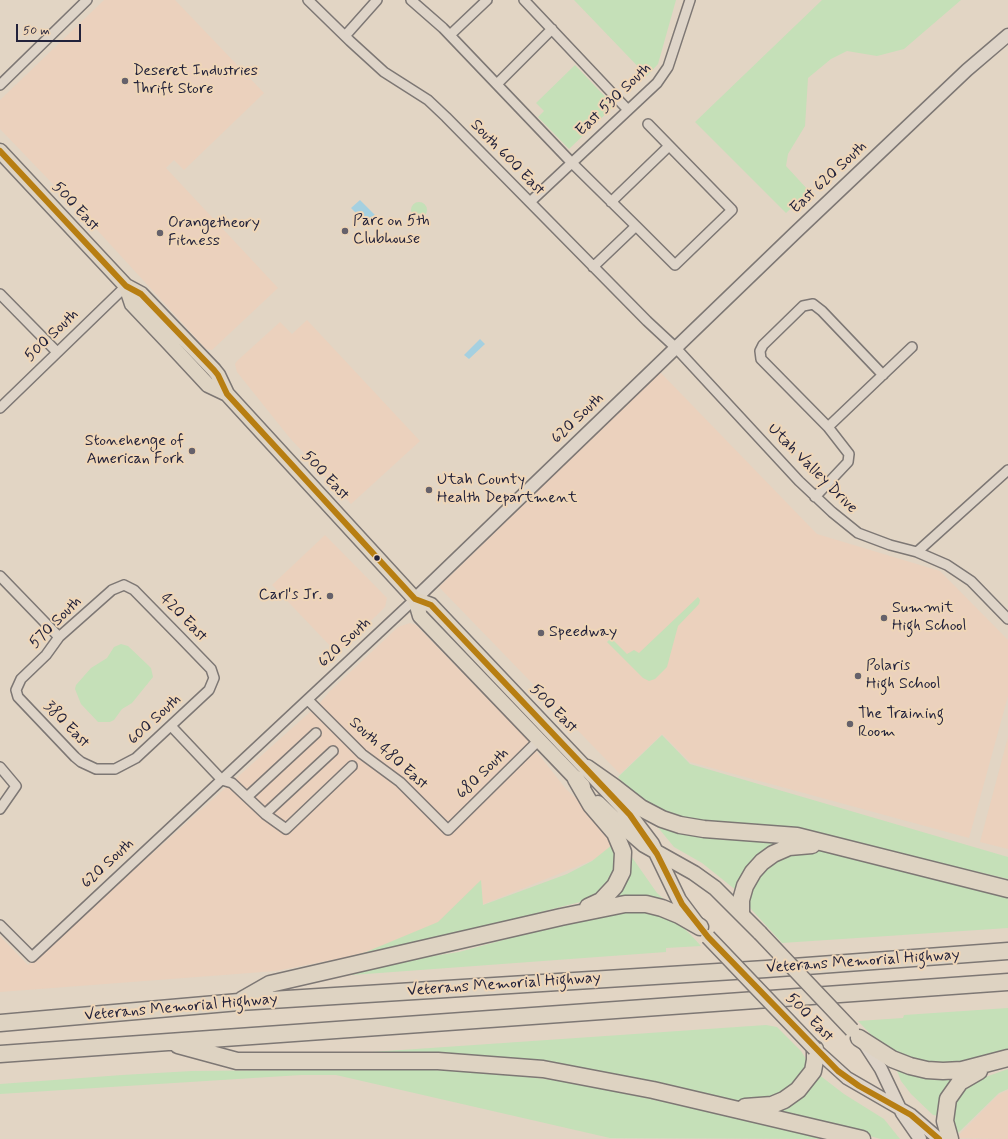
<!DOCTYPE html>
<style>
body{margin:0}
#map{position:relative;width:1008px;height:1139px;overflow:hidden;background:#e2d5c4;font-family:Mynerve,sans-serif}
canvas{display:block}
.scale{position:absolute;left:16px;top:24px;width:65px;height:18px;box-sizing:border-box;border:2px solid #22223b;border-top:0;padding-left:5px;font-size:12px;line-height:14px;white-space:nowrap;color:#22223b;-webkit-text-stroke:3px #efd6b7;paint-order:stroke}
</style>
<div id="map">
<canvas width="1008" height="1139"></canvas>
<div class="scale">50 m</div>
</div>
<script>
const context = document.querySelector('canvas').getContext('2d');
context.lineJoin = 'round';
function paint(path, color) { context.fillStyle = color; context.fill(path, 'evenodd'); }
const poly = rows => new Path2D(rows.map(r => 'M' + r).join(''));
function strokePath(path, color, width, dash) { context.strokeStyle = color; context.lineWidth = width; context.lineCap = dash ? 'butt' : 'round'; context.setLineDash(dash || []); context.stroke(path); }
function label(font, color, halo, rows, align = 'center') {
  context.font = font + ' Mynerve,sans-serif'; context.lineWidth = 4; context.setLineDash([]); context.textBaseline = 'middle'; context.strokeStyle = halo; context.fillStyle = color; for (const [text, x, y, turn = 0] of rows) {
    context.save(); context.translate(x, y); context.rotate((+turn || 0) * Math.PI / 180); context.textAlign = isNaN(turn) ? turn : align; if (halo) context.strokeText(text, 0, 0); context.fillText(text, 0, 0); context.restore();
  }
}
paint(poly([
 [104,0,175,0,264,93,184,170,174,160,166,168,278,288,212,350,206,349,99,232,0,129,0,100],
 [307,320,420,441,351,504,289,437,237,372,235,364,237,361,280,322,292,334],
 [660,372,817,534,940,571,1008,640,1008,696,969,838,690,762,662,734,620,774,439,587],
 [325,535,387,598,385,607,377,615,337,653,272,585],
 [410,623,416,625,525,737,566,789,585,807,613,845,598,858,484,904,438,927,367,953,276,971,0,992,0,936,28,965,320,703,330,691,398,627],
 [1008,737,1008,849,980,842],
 [1008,1090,1008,1139,956,1138,998,1095]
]), '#ebd1bd');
paint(poly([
 [574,0,676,0,658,64,647,76],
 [822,0,961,0,904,49,877,56,847,51,831,59,808,78,805,126,788,154,786,166,809,191,786,213,695,122],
 [575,65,614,106,569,149,538,117,544,111,536,103],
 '411 210a8 8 0 1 1 16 0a8 8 0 1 1-16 0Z',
 [698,597,700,600,699,604,678,626,667,667,655,679,649,681,643,678,607,642,611,638,627,654,634,650,639,653],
 [121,644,128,646,148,665,151,668,153,677,132,703,122,709,114,720,110,722,98,722,81,704,75,689,76,685,91,668,107,658,114,647],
 [662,735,690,764,1008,857,1008,879,793,829,705,822,672,815,646,802,627,787,618,777],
 [657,824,789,841,737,891,702,863,674,847,656,825],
 [612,845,615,859,614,868,601,892,592,899,341,963,341,959,366,952,438,922,481,880,483,905,567,874,592,861],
 [805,849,823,851,1008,895,1008,928,782,943,751,909,749,904,751,884,767,864],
 [629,853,657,893,667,902,612,901],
 [638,908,663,916,679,924,690,934,701,946,666,948,666,952,352,975,353,973,420,958,459,952,547,928],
 [1008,1008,1008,1053,968,1065,911,1063,878,1042,858,1021,903,1018,904,1015],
 [766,1025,777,1027,801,1051,806,1059,805,1068,808,1070,778,1098,739,1103,585,1070,372,1054,372,1052],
 [896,1068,957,1076,940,1116,933,1115,911,1094,901,1081],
 [408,1069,486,1072,577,1083,832,1139,610,1138,336,1075,301,1075,0,1094,0,1084,122,1075,192,1071],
 [1008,1069,1008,1089,999,1093,957,1134,954,1121,955,1117,951,1116,958,1094,974,1081],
 [818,1074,844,1094,884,1119,900,1139,881,1139,773,1111]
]), '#c5e0b8');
paint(poly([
 [360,200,375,215,366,223,351,208],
 [480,339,485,344,469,359,464,355]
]), '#a5d0e0');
const street = poly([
 [308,0,350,41,384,72,428,100,446,117,647,321,675,347,799,481,832,512,858,533,890,545,917,552,947,565,971,581,1008,619],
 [411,0,443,28,571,162,636,226],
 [524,0,628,110],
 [450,35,487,0],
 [345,36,377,0],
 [497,84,552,29],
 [0,85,87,0],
 [530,202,657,83,668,67,690,0],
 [611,202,669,146],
 [593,267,636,226,675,265,732,210,648,124],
 [0,294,57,352],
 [0,408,126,286],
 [828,427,912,347],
 [815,497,848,462,849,454,828,427,761,359,760,351,763,345,803,306,813,304,822,311,883,375],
 [917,552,1008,470],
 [0,576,59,637],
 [124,585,134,590,181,638,211,669,214,678,209,690,136,758,115,769,96,769,81,762,75,757,18,697,16,690,21,679,46,655,59,637,112,590,124,585],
 [308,700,362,754,400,782,448,830,539,740],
 [171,726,222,780,232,783,265,814,286,829,352,766],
 [0,767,16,786,0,809],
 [247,797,316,733],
 [265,814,333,751],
 [0,925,32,957,415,599]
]);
const secondary = poly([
 [415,599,795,233,967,70,1008,35],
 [864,1043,881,1069,902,1113,920,1139],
 [815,1049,847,1078,911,1115,939,1139]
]);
const primary = poly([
 [0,151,126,286,141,294,214,370,218,375,227,394,415,599,431,605,630,815,652,844,679,900,697,924],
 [126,286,132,304,168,342,208,385,227,394],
 [415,599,420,616,583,786],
 [598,803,621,825,644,845,694,873,715,888,760,933]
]);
const highway = poly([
 [587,768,614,787,641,808,662,819,680,825,704,829,797,836,1008,889],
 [576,779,591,805,615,833,623,852,622,872,615,886,601,901,588,907],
 [741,912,741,900,745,886,753,872,762,862,773,854,789,847,812,845],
 [242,1000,270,984,561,917,625,904,646,904,662,908,679,915,700,927],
 [0,1023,239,1002,766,969,1008,951],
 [859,1038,892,1059,910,1066,927,1070,943,1071,962,1070,1008,1058],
 [178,1045,237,1061,438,1061,543,1069,653,1090,862,1139],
 [0,1054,1008,982],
 [745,1107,772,1105,784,1100,798,1090,813,1071,815,1060,815,1049],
 [950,1139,945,1121,948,1099,960,1082,979,1071]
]);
strokePath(street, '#7d7774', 12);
strokePath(secondary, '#7d7774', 15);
strokePath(primary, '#7d7774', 17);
strokePath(highway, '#7d7774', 19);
strokePath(street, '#ded4c8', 9);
strokePath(secondary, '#ded4c8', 12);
strokePath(primary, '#ded3c2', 14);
strokePath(highway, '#ded3c2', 16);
const primaryBridge = poly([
 [760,933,852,1030],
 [708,937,815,1049]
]);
strokePath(primaryBridge, '#7d7774', 17, []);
strokePath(primaryBridge, '#ded3c2', 14);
strokePath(poly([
 [0,151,126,286,141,294,214,370,218,375,227,394,415,599,431,605,630,815,657,854,682,904,708,937,838,1071,859,1086,911,1115,939,1139]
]), '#b77e12', 6);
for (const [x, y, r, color] of [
 [125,81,4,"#65616b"],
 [345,231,4,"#65616b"],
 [160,233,4,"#65616b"],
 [192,451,4,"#65616b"],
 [429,490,4,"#65616b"],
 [377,558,3.5,"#22223b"],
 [330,596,4,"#65616b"],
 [884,618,4,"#65616b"],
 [541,633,4,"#65616b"],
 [858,676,4,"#65616b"],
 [850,724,4,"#65616b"]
]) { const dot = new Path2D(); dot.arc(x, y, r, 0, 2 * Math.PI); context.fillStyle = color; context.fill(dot); strokePath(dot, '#efd6b7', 1.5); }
label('16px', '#22223b', '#efd6b7', [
 ["Deseret Industries",133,72],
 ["Thrift Store",133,90],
 ["Parc on 5th",353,222],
 ["Clubhouse",353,240],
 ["Orangetheory",168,224],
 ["Fitness",168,242],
 ["Stonehenge of",184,442,"right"],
 ["American Fork",184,460,"right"],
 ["Utah County",437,481],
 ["Health Department",437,499],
 ["Carl's Jr.",322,596,"right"],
 ["Summit",892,609],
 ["High School",892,627],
 ["Speedway",549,633],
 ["Polaris",866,667],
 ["High School",866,685],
 ["The Training",858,715],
 ["Room",858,733]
], 'left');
label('16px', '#22223b', '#efd6b7', [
 ["East 530 South",614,100,-44],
 ["South 600 East",507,158,46],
 ["East 620 South",829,178,-43],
 ["500 East",75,207,47],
 ["500 South",52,336,-44],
 ["620 South",578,419,-44],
 ["Utah Valley Drive",812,469,45],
 ["500 East",325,476,47],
 ["420 East",183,618,46],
 ["570 South",56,623,-45],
 ["620 South",345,643,-43],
 ["500 East",553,709,46],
 ["600 South",155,720,-43],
 ["380 East",66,725,46],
 ["South 480 East",388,754,42],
 ["680 South",483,774,-44],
 ["620 South",108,864,-43],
 ["Veterans Memorial Highway",863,962,-4],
 ["Veterans Memorial Highway",504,985,-4],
 ["Veterans Memorial Highway",181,1008,-5],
 ["500 East",809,1018,46]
]);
</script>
